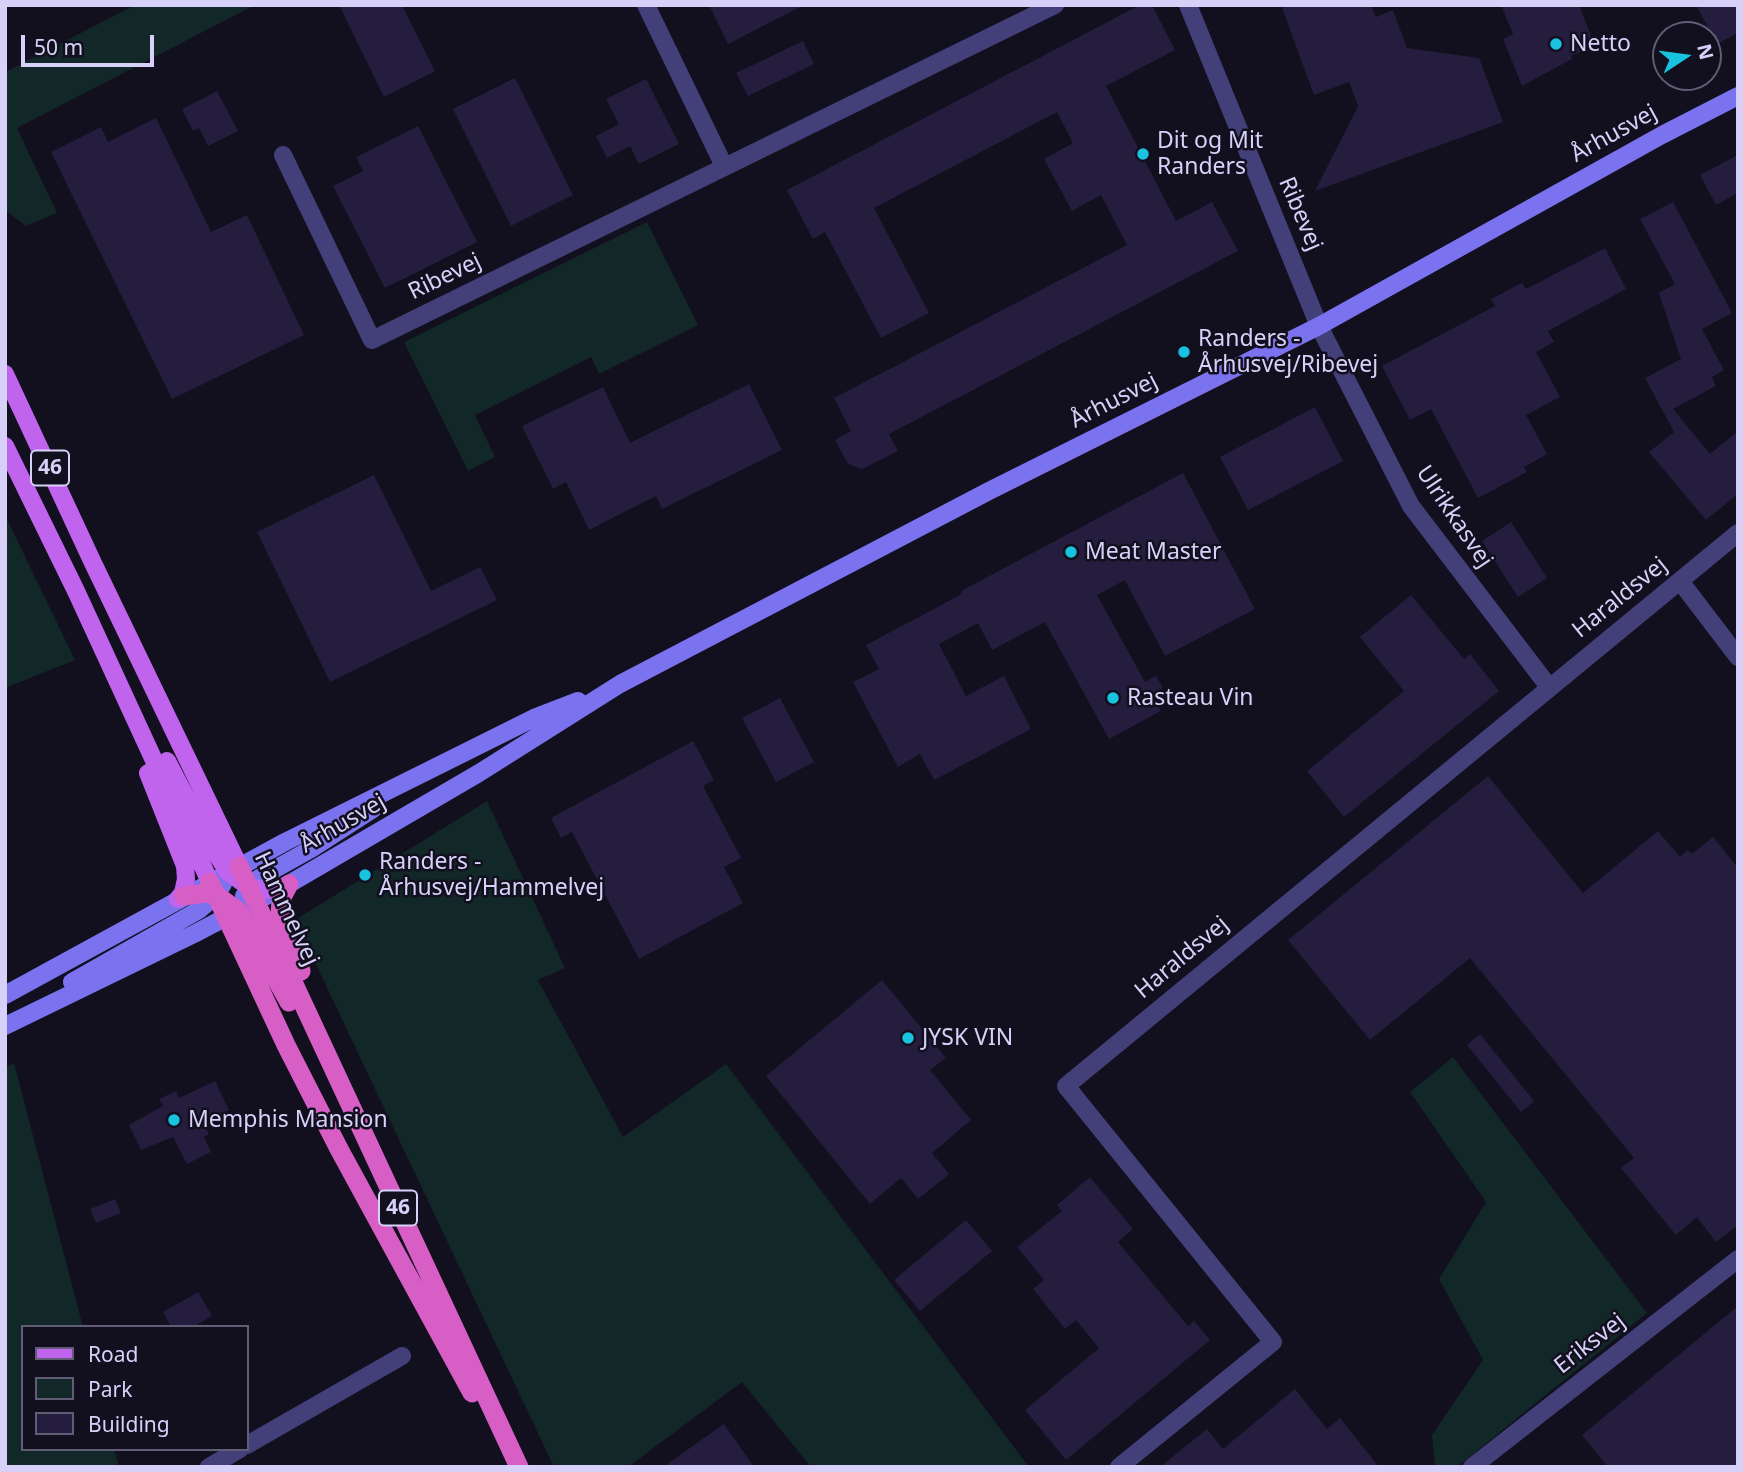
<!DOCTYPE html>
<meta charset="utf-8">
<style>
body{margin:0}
#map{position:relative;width:1743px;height:1472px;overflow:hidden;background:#120f1e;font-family:"Noto Sans",sans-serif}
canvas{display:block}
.frame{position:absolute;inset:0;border:7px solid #d7d1fa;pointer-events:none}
.legend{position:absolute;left:21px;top:1325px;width:228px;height:126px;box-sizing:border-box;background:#120f1e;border:2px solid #615d76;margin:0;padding:9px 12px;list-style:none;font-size:21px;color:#d7d1fa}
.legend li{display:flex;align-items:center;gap:14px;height:35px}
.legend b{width:35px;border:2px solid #615d76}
.north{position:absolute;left:1652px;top:21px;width:70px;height:70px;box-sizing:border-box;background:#120f1e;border:2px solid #615d76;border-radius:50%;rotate:77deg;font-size:19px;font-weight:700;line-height:28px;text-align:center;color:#d7d1fa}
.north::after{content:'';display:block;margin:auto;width:24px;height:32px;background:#19c2de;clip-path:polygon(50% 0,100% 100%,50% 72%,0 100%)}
.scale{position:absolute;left:21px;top:35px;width:133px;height:32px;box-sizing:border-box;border:4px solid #d7d1fa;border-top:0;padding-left:9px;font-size:21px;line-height:24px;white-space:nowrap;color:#d7d1fa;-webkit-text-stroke:5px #120f1e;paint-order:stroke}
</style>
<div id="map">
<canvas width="1743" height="1472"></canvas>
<div class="frame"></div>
<ul class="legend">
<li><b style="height:9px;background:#c064ee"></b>Road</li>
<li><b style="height:19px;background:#122727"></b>Park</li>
<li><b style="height:19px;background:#251d3d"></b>Building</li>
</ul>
<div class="north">N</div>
<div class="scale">50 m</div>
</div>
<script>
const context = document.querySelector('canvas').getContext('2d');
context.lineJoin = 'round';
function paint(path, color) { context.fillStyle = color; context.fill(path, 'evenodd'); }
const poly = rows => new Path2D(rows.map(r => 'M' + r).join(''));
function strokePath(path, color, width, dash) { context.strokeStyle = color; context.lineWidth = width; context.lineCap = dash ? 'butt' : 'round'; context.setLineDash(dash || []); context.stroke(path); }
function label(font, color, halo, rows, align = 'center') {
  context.font = font + ' "Noto Sans",sans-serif'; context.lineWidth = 5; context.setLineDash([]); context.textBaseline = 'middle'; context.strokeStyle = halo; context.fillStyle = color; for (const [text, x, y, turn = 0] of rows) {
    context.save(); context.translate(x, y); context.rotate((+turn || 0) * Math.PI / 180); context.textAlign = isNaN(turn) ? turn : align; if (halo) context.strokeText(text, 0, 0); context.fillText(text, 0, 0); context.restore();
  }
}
paint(poly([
 [135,5,255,5,17,128,57,213,26,226,5,210,5,72],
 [647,222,698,325,599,374,591,357,475,415,495,457,468,471,404,342],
 [5,515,75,660,5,688],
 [487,801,565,968,538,980,623,1137,726,1064,1029,1467,811,1467,742,1382,628,1467,554,1467,295,920],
 [1453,1057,1647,1313,1457,1467,1435,1467,1432,1435,1483,1360,1439,1279,1486,1202,1410,1092],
 [14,1063,83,1327,23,1327,23,1449,114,1449,119,1467,5,1467,5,1067]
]), '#122727');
paint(poly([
 [339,5,402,5,435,71,384,97],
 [709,5,804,5,728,44],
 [1140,5,1152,5,1175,50,1106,86,1176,221,1212,202,1238,251,889,434,898,451,862,469,848,464,835,440,851,431,834,398,1127,245,1101,195,1072,211,1044,159,1073,143,1057,112,874,208,929,313,881,338,825,232,813,239,787,190],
 [1281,5,1371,5,1376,17,1393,10,1407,48,1479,58,1503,122,1315,191,1358,106,1349,82,1314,95],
 [1501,5,1579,5,1595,46,1571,56,1572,59,1522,86,1503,39,1513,34],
 [1696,5,1738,5,1738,33,1717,44],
 [803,41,814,64,748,96,736,73],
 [515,78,573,195,511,226,453,109],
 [646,79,679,144,639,164,630,146,607,158,596,136,619,124,606,99],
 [217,91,238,131,208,146,199,128,193,131,182,109],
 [156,118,211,232,247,215,304,335,172,399,51,152,101,127,108,142],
 [418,126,477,242,385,288,333,186,363,171,356,157],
 [1738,155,1738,193,1716,205,1700,175],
 [1673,202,1732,313,1702,329,1724,370,1712,377,1716,386,1673,409,1710,454,1738,431,1738,494,1706,520,1649,452,1674,432,1645,378,1681,359,1659,293,1675,284,1640,219],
 [1605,248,1626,289,1548,331,1554,342,1536,352,1560,397,1526,415,1547,454,1524,467,1527,472,1478,498,1431,409,1410,420,1382,366,1495,306,1491,299,1522,283,1526,289],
 [749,384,782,450,662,509,656,496,589,530,566,482,553,489,522,426,603,387,630,443],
 [1315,407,1343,461,1248,510,1220,457],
 [1183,473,1255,609,1165,656,1125,580,1097,595,1145,682,1156,676,1163,688,1152,694,1161,711,1109,739,1045,622,992,650,978,623,939,644,966,696,1004,676,1031,729,934,780,920,754,898,767,853,682,879,669,866,645,962,594,961,591],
 [374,475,431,591,480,567,497,600,330,682,257,532],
 [1511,522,1547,578,1518,597,1482,541],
 [1411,595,1464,659,1470,654,1499,691,1344,817,1307,771,1404,691,1360,637],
 [780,698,814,762,776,782,742,718],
 [693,741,714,780,703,786,741,858,724,867,743,903,639,959,572,832,561,838,551,818],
 [1488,776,1583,893,1658,831,1680,857,1688,850,1692,854,1713,837,1738,868,1738,1225,1716,1242,1697,1217,1676,1235,1621,1168,1634,1158,1470,958,1370,1040,1288,940],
 [882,980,946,1058,930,1070,971,1120,932,1153,949,1174,918,1199,901,1178,870,1204,766,1076],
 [1480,1034,1534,1101,1521,1112,1467,1045],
 [215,1081,229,1110,203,1123,209,1134,204,1137,211,1152,187,1164,173,1137,141,1150,129,1125,163,1106,159,1099,176,1091,179,1098],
 [1090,1177,1133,1229,1118,1242,1188,1326,1194,1321,1210,1340,1066,1460,1025,1410,1099,1348,1076,1320,1065,1329,1033,1289,1044,1280,1017,1247,1062,1211,1057,1205],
 [115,1199,121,1213,96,1223,90,1209],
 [966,1220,992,1251,920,1311,894,1280],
 [198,1292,212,1316,193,1327,171,1327,163,1312],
 [1738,1306,1738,1467,1608,1467,1582,1435],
 [1295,1389,1327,1429,1340,1418,1379,1467,1160,1467,1207,1429,1223,1449],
 [724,1424,754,1467,663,1467]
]), '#251d3d');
strokePath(poly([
 [646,5,724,166],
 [1188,5,1319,326,1411,506,1549,687],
 [283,155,372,340,1055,5],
 [1680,581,1738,657],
 [247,1445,402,1356],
 [209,1467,240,1449],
 [1119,1467,1273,1342,1066,1086,1738,533],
 [1472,1467,1738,1259]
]), '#433f78', 18);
strokePath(poly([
 [244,896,259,878,311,849,373,809],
 [72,982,199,910,216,895,223,884],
 [5,995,285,842,534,718,578,701],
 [5,1026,194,934,289,884,479,773,620,684,989,491,1319,326,1662,135,1738,96]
]), '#7b72ef', 18);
strokePath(poly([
 [5,374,93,563,239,866],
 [5,446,76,591,210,882],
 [167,761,210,844,228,872,249,887,263,890,281,888],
 [148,773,185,866,186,879,183,893,178,899]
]), '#c064ee', 18);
strokePath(poly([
 [239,866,519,1467],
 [210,882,286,1045,339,1149,472,1393],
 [289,884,281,899,280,916,301,971],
 [184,896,206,893,216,895,238,911,289,1002]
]), '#d65ec4', 19);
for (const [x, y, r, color] of [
 [1556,44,7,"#19c2de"],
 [1143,154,7,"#19c2de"],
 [1184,352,7,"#19c2de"],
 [1071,552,7,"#19c2de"],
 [1113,698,7,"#19c2de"],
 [365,875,7,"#19c2de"],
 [908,1038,7,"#19c2de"],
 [174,1120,7,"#19c2de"]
]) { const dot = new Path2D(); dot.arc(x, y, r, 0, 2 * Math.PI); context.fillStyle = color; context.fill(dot); strokePath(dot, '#120f1e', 2.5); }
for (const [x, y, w] of [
 [50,468,38],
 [398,1208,38]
]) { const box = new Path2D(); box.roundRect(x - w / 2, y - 17.5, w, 35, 5); context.fillStyle = '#120f1e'; context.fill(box); strokePath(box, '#d7d1fa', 2); }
label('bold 21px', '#d7d1fa', null, [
 ["46",50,468],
 ["46",398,1208]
]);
label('23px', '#d7d1fa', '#120f1e', [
 ["Netto",1570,44],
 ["Dit og Mit",1157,141],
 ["Randers",1157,167],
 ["Randers -",1198,339],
 ["Århusvej/Ribevej",1198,365],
 ["Meat Master",1085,552],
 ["Rasteau Vin",1127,698],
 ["Randers -",379,862],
 ["Århusvej/Hammelvej",379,888],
 ["JYSK VIN",922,1038],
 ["Memphis Mansion",188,1120]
], 'left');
label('23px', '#d7d1fa', '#120f1e', [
 ["Århusvej",1614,134,-29],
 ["Ribevej",1300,214,67],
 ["Ribevej",445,277,-26],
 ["Århusvej",1114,401,-27],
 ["Ulrikkasvej",1454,517,56],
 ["Haraldsvej",1620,598,-39],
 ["Århusvej",343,824,-30],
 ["Hammelvej",286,909,65],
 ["Haraldsvej",1182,958,-40],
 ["Eriksvej",1590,1344,-38]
]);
</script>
